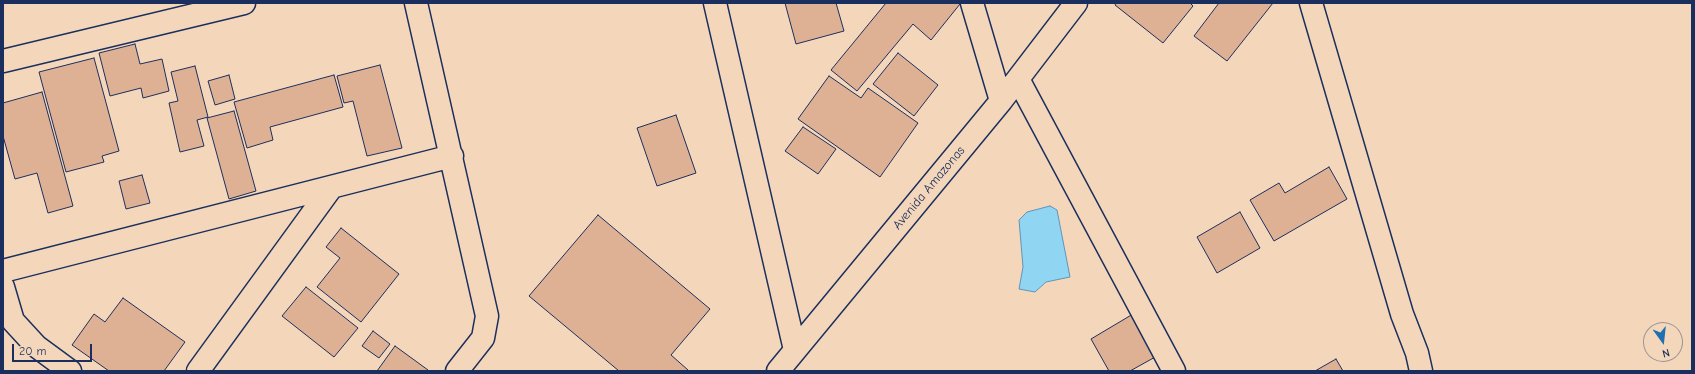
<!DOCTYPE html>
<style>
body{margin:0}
#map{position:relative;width:1695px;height:374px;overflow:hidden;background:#f4d7ba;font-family:"Comic Neue",sans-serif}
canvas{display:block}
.frame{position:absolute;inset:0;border:4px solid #1b2f5e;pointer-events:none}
.north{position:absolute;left:1643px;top:322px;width:40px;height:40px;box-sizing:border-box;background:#f4d7ba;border:1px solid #9d9495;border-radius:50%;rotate:165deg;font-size:11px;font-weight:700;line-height:16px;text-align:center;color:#1b2f5e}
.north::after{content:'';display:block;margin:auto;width:14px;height:18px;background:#1f6fb2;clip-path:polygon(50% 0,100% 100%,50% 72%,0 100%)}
.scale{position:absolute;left:12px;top:344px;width:80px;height:18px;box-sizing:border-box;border:2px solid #1b2f5e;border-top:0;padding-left:5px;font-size:12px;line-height:14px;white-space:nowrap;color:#1b2f5e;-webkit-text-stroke:3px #f4d7ba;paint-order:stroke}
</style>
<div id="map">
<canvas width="1695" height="374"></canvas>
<div class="frame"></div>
<div class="north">N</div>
<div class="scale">20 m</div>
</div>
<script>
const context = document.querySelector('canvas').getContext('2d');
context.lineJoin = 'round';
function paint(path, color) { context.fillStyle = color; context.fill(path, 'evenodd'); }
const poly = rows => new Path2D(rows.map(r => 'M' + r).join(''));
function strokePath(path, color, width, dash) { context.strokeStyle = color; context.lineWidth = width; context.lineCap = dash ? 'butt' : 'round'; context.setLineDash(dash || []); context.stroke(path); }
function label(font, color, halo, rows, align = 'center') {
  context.font = font + ' "Comic Neue",sans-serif'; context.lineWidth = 3; context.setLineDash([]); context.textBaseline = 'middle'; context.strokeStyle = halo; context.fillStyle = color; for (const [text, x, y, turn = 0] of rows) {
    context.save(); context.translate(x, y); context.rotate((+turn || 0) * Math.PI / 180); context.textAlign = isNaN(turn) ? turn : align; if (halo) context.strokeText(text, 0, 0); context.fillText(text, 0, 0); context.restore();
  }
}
const water = poly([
 [1050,206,1057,210,1070,277,1046,282,1035,292,1019,289,1023,267,1019,220,1027,212,1050,206]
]);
paint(water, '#90d5f2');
strokePath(water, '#6193b7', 1);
const building = poly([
 [785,3,836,3,844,31,796,44,785,3],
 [886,3,959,3,960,4,931,40,913,24,857,91,831,70,886,3],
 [1116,3,1190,3,1193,6,1163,43,1115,5,1116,3],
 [1219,3,1273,3,1227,61,1194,36,1219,3],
 [135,44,140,64,162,59,169,91,143,98,141,88,110,96,99,53,135,44],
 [898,53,938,85,914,116,873,84,898,53],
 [94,58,119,151,102,156,104,162,66,172,39,72,94,58],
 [380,65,402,148,367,156,353,101,344,103,337,76,380,65],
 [195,66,208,117,197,120,204,146,180,152,169,103,178,101,171,72,195,66],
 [229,75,235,99,215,105,208,81,229,75],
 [334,75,343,107,270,127,273,140,247,148,234,102,334,75],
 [829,76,861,98,868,88,918,123,880,177,798,119,829,76],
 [42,92,73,206,48,213,37,173,15,179,3,136,3,103,42,92],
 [234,111,256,191,229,199,207,118,234,111],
 [676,115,696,173,657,186,637,128,676,115],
 [803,127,836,149,818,174,785,151,803,127],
 [1329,167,1347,199,1274,241,1250,200,1279,183,1285,193,1329,167],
 [142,175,150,203,126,209,119,181,142,175],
 [1240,212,1260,248,1217,273,1197,237,1240,212],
 [598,215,710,309,671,355,688,370,688,371,619,371,529,296,598,215],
 [341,228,399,274,361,322,317,287,340,258,326,247,341,228],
 [306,287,358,328,334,357,282,316,306,287],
 [123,298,185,342,164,371,109,371,72,345,94,314,105,322,123,298],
 [1133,314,1157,356,1130,371,1109,371,1091,339,1133,314],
 [373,331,390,344,379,358,362,346,373,331],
 [395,346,428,370,427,371,377,371,395,346],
 [1336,359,1343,371,1315,371,1336,359]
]);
paint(building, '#deb195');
strokePath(building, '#1b2f5e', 1);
const minor = poly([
 [416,3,487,316,483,338,457,371],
 [715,3,795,350],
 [972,3,1001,101],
 [1311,3,1402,314,1417,353,1421,371],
 [3,61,244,3],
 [1018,79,1174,371],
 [3,271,452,156],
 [3,287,13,321,36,346,70,371],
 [198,371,331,188],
 [778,371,1001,101,1076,3]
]);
strokePath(minor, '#1b2f5e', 25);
strokePath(minor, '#f4d7ba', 22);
label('13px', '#1b2f5e', '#f4d7ba', [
 ["Avenida Amazonas",929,188,-50]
]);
</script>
